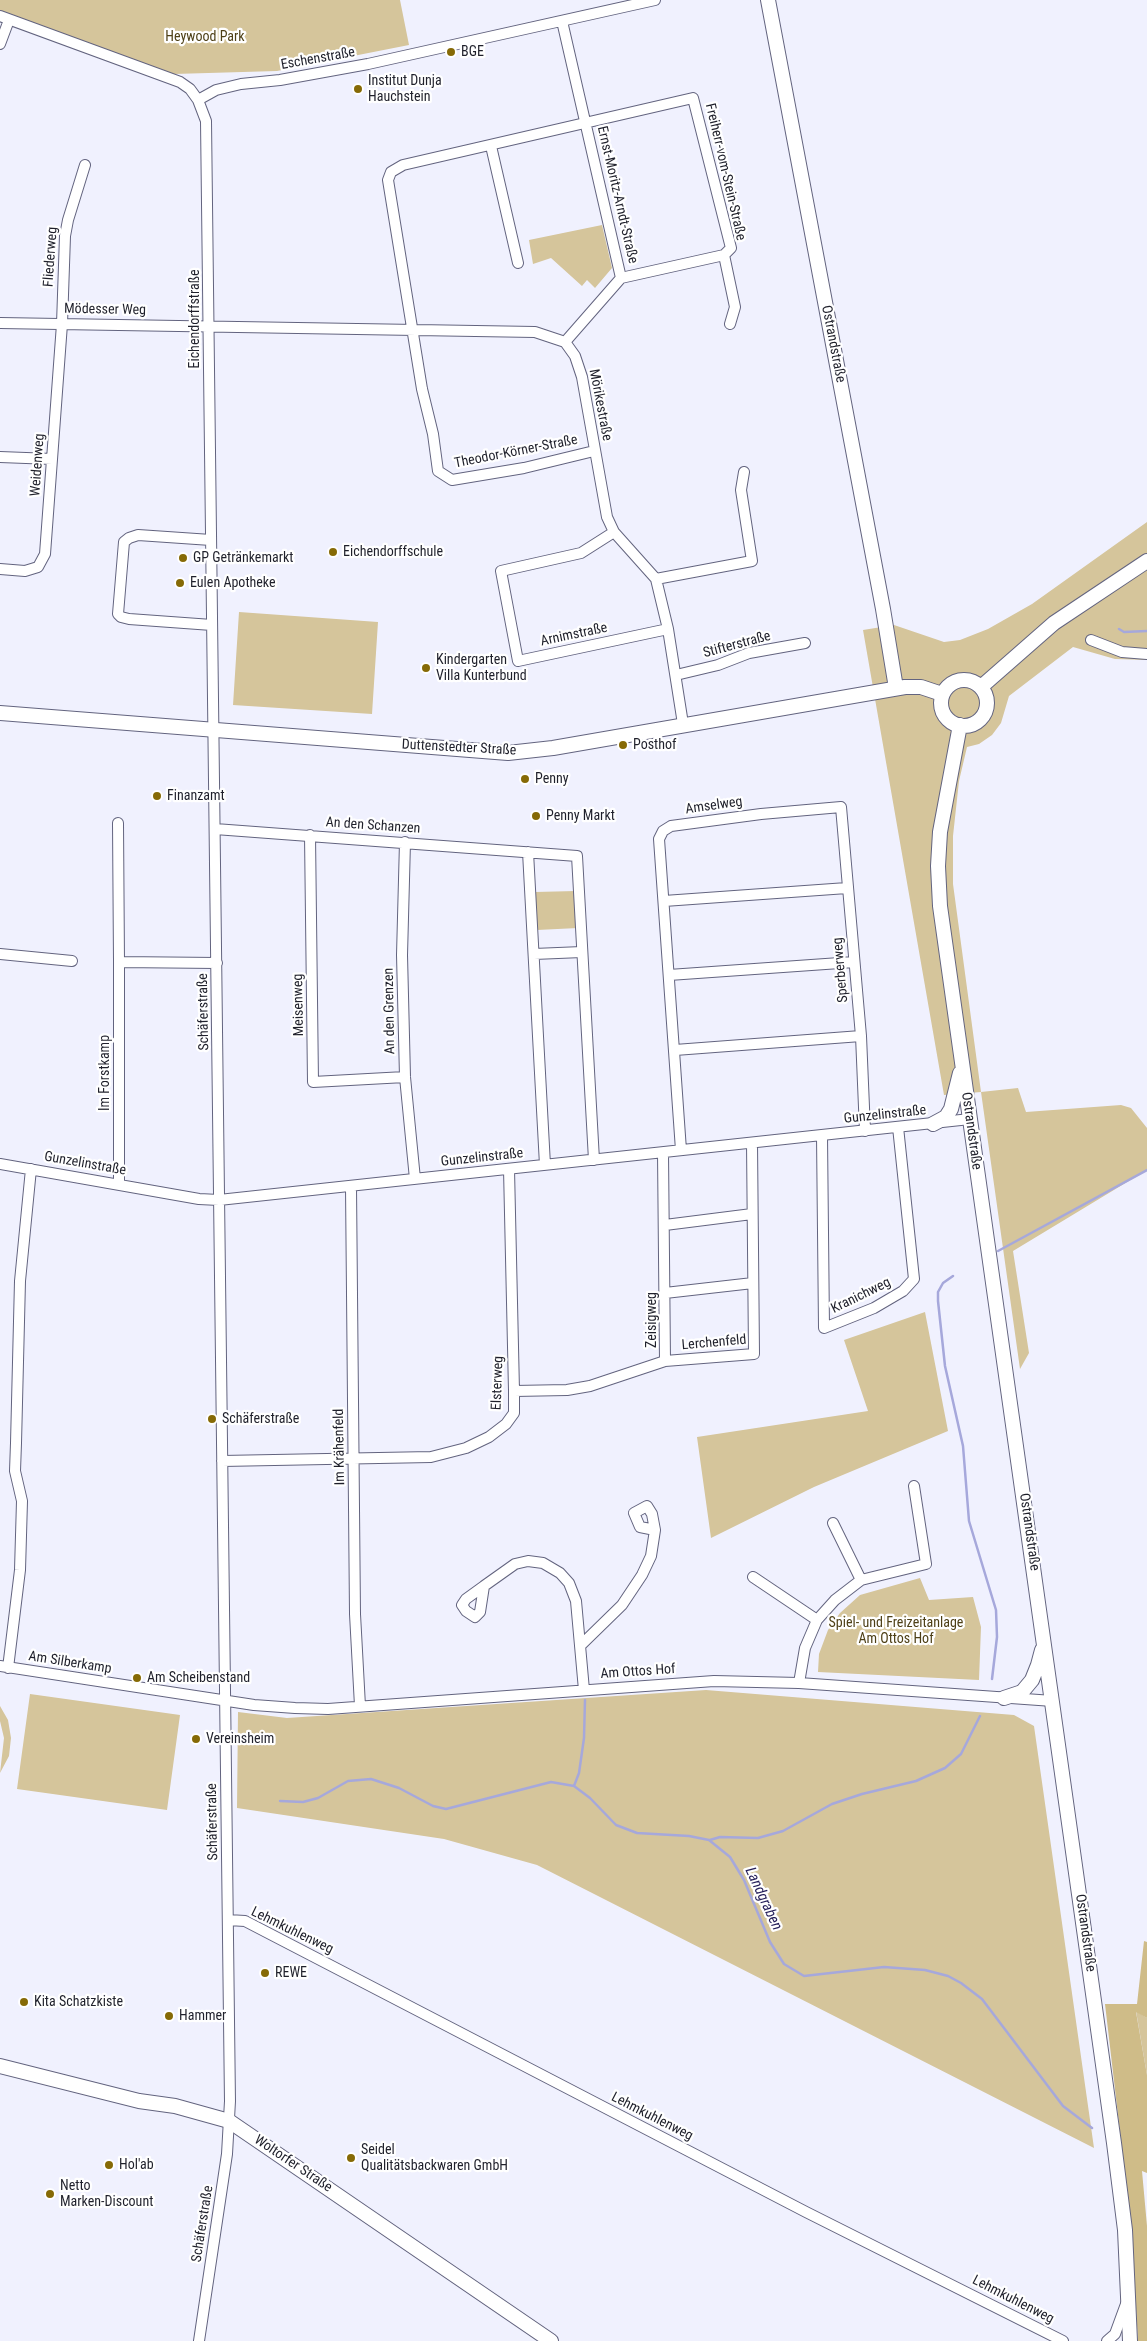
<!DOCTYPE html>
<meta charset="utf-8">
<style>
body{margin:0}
canvas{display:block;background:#f0f1fe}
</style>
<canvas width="1147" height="2341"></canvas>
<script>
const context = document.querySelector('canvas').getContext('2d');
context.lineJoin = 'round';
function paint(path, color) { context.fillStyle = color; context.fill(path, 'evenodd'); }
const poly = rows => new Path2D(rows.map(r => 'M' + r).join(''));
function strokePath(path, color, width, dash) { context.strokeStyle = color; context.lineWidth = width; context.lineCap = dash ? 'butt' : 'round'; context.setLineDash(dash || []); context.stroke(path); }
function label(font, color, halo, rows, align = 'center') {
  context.font = font + ' "Roboto Condensed",sans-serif'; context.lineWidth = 4.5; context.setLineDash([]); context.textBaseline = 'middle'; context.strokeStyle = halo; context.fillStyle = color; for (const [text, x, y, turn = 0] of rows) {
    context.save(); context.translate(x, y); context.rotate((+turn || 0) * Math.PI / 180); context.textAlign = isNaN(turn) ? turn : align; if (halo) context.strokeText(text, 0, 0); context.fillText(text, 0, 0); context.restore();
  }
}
paint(poly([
 [0,0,400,0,409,45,277,71,174,74,0,12],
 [602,225,612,268,595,288,587,280,582,286,551,258,533,264,529,240],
 [1147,522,1147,660,1115,659,1073,647,1009,696,1001,723,992,735,979,744,967,747,959,781,953,836,953,884,981,1092,1018,1088,1026,1112,1121,1105,1131,1108,1147,1128,1147,1170,1013,1251,1029,1353,1020,1369,981,1092,944,1095,863,630,894,625,944,642,960,640,988,629,1032,604],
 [239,612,378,622,372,714,233,705],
 [576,891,578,928,537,930,535,892],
 [925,1312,948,1431,814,1487,711,1538,697,1437,868,1411,844,1340],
 [920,1578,929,1600,973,1597,981,1627,979,1680,818,1672,819,1654,828,1630,840,1613,860,1595],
 [706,1690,1014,1715,1034,1726,1094,2148,537,1865,444,1839,237,1808,238,1712,287,1718],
 [30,1694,180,1715,167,1810,17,1789],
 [0,1706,8,1720,11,1738,9,1756,0,1773,4,1738,0,1721],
 [1136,2011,1147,2018,1147,2075]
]), '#d5c59b');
paint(poly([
 [1144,1941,1147,1942,1147,2018,1136,2012,1147,2075,1147,2173,1142,2171,1147,2226,1147,2341,1138,2341,1131,2226,1105,2004,1137,2004]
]), '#cfbc88');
strokePath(poly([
 [1119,629,1124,632,1147,631],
 [998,1251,1147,1170],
 [953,1276,943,1283,938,1292,938,1301,945,1366,963,1446,969,1521,996,1610,997,1637,992,1679],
 [574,1786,579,1773,584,1738,585,1700],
 [280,1801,303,1802,318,1798,348,1781,371,1779,399,1788,433,1806,446,1809,551,1782,574,1786,590,1798,616,1825,637,1833,689,1836,709,1840,730,1857,744,1880,770,1942,784,1964,804,1976,884,1967,925,1970,948,1976,961,1983,982,1999,1063,2106,1092,2128],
 [710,1840,720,1837,758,1838,783,1831,832,1804,862,1794,916,1781,945,1768,961,1754,980,1716]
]), '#a6a8db', 2.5);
const street = poly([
 [0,16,180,82,190,89,198,100,206,121,230,2101,227,2154,199,2341],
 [562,21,621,278,565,342],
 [0,44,9,20],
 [198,100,216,90,241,84,280,80,368,64,655,0],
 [491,146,518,263],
 [724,255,735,307,730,324],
 [0,323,535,332,565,342,575,356,582,377,607,517,614,532,656,579,668,629,683,724],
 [594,451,524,468,452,480,438,471,433,434,422,389,388,180,391,172,403,165,693,98,731,248,724,255,621,278],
 [0,457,52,459],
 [614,532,581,553,501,571,518,661,668,629],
 [211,540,138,535,129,538,124,542,118,614,121,617,129,619,212,625],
 [0,569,25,571,38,567,45,554,62,324,65,236,68,220,85,165],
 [656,579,752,561,741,490,744,472],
 [1091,640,1122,652,1147,654],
 [676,675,718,665,749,653,805,643],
 [118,823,119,962],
 [215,829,577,856,594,1160],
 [310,835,313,1082,405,1077],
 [405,842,402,955,405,1077,415,1179],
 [528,852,545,1165],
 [664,901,847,888],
 [0,954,72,961],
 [534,954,582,952],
 [669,975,854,962],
 [675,1050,861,1036],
 [822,1136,824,1328,874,1308,903,1291,914,1279,898,1127],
 [681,1150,659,839,663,831,671,826,761,814,841,807,861,1036,865,1131],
 [0,1164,199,1199,219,1200,970,1119],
 [119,1184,119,962,217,963],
 [351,1187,355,1614,360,1706],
 [665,1225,752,1214],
 [665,1293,753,1283],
 [665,1361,754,1354,752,1143],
 [514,1391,567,1390,590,1386,665,1361,663,1153],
 [222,1461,431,1457,466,1448,489,1437,506,1424,514,1413,514,1391,509,1169],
 [833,1523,861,1580],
 [753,1577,817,1620],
 [484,1586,466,1599,462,1605,466,1611,475,1617,480,1612,484,1586,515,1564,528,1561,543,1563,560,1573,569,1583,576,1601,584,1690],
 [580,1646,622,1605,642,1575,651,1556,655,1530,652,1514,647,1506,634,1513,640,1527,655,1530],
 [0,1666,254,1705,295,1708,328,1709,714,1681,799,1683,1053,1701],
 [8,1668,20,1570,22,1501,15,1471,16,1443,20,1281,31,1169],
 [799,1683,805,1648,817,1620,835,1600,861,1580,926,1564,914,1486],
 [228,1920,245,1921,806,2212,1063,2341],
 [1107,2341,1115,2334,1126,2304]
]);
const secondary = poly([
 [768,0,883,609,896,688],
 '941 703a23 23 0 1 1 46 0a23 23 0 1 1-46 0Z',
 [981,687,1054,623,1147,561],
 [0,713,508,753,553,748,905,687,921,687,942,694],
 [960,725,940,832,938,866,940,906,1114,2143,1125,2230,1130,2341],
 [933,1124,946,1117,951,1109,960,1073],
 [1004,1698,1022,1692,1032,1680,1038,1665,1042,1650],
 [0,2066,139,2101,175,2106,229,2121,551,2341]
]);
strokePath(street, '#63647f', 12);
strokePath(secondary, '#63647f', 16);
strokePath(street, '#fff', 10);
strokePath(secondary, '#fff', 14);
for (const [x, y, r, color] of [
 [451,52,5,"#866a06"],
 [358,89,5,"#866a06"],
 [333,552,5,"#866a06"],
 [183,558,5,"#866a06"],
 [180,583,5,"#866a06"],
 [426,668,5,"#866a06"],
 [623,745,5,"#866a06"],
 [525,779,5,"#866a06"],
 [157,796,5,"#866a06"],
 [536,816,5,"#866a06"],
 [212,1419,5,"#866a06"],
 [137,1678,5,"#866a06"],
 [196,1739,5,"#866a06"],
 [265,1973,5,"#866a06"],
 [24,2002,5,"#866a06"],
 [169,2016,5,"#866a06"],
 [351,2158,5,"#866a06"],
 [109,2165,5,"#866a06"],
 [50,2194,5,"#866a06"]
]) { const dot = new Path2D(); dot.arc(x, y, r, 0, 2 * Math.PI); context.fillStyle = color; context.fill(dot); strokePath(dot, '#fff', 2); }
label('14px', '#4d3f16', '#fff', [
 ["Heywood Park",205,37],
 ["Spiel- und Freizeitanlage",896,1623],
 ["Am Ottos Hof",896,1639]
]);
label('14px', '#1f202b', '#fff', [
 ["BGE",461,52],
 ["Institut Dunja",368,81],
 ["Hauchstein",368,97],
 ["Eichendorffschule",343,552],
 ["GP Getränkemarkt",193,558],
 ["Eulen Apotheke",190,583],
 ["Kindergarten",436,660],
 ["Villa Kunterbund",436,676],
 ["Posthof",633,745],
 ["Penny",535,779],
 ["Finanzamt",167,796],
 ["Penny Markt",546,816],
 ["Schäferstraße",222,1419],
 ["Am Scheibenstand",147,1678],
 ["Vereinsheim",206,1739],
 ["REWE",275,1973],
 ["Kita Schatzkiste",34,2002],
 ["Hammer",179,2016],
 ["Seidel",361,2150],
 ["Qualitätsbackwaren GmbH",361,2166],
 ["Hol'ab",119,2165],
 ["Netto",60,2186],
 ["Marken-Discount",60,2202]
], 'left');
label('14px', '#1f202b', '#fff', [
 ["Eschenstraße",318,59,-10],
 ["Freiherr-vom-Stein-Straße",725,172,77],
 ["Ernst-Moritz-Arndt-Straße",617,195,77],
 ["Fliederweg",51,257,-86],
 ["Mödesser Weg",105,310,1],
 ["Eichendorffstraße",195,319,-90],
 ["Ostrandstraße",833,344,79],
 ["Mörikestraße",600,405,79],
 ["Theodor-Körner-Straße",516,452,-11],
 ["Weidenweg",38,465,-86],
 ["Arnimstraße",574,635,-12],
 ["Stifterstraße",737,645,-15],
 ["Duttenstedter Straße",459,748,3],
 ["Amselweg",714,806,-8],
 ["An den Schanzen",373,826,4],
 ["Sperberweg",841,970,-95],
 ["Meisenweg",299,1005,-91],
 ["An den Grenzen",390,1011,-91],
 ["Schäferstraße",204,1012,-91],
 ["Im Forstkamp",105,1073,-90],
 ["Gunzelinstraße",885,1115,-6],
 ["Ostrandstraße",971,1131,82],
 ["Gunzelinstraße",482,1158,-6],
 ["Gunzelinstraße",85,1164,10],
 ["Kranichweg",861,1296,-26],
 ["Zeisigweg",652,1320,-90],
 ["Lerchenfeld",714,1343,-5],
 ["Elsterweg",498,1383,-88],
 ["Im Krähenfeld",340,1447,-91],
 ["Ostrandstraße",1029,1532,82],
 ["Am Silberkamp",70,1663,9],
 ["Am Ottos Hof",638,1672,-4],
 ["Schäferstraße",213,1822,-91],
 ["Lehmkuhlenweg",292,1931,26],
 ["Ostrandstraße",1085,1933,82],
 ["Lehmkuhlenweg",652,2117,27],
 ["Woltorfer Straße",293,2164,34],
 ["Schäferstraße",203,2224,-81],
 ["Lehmkuhlenweg",1013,2300,27]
]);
label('italic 15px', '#241e59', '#fff', [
 ["Landgraben",763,1899,65]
]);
</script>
